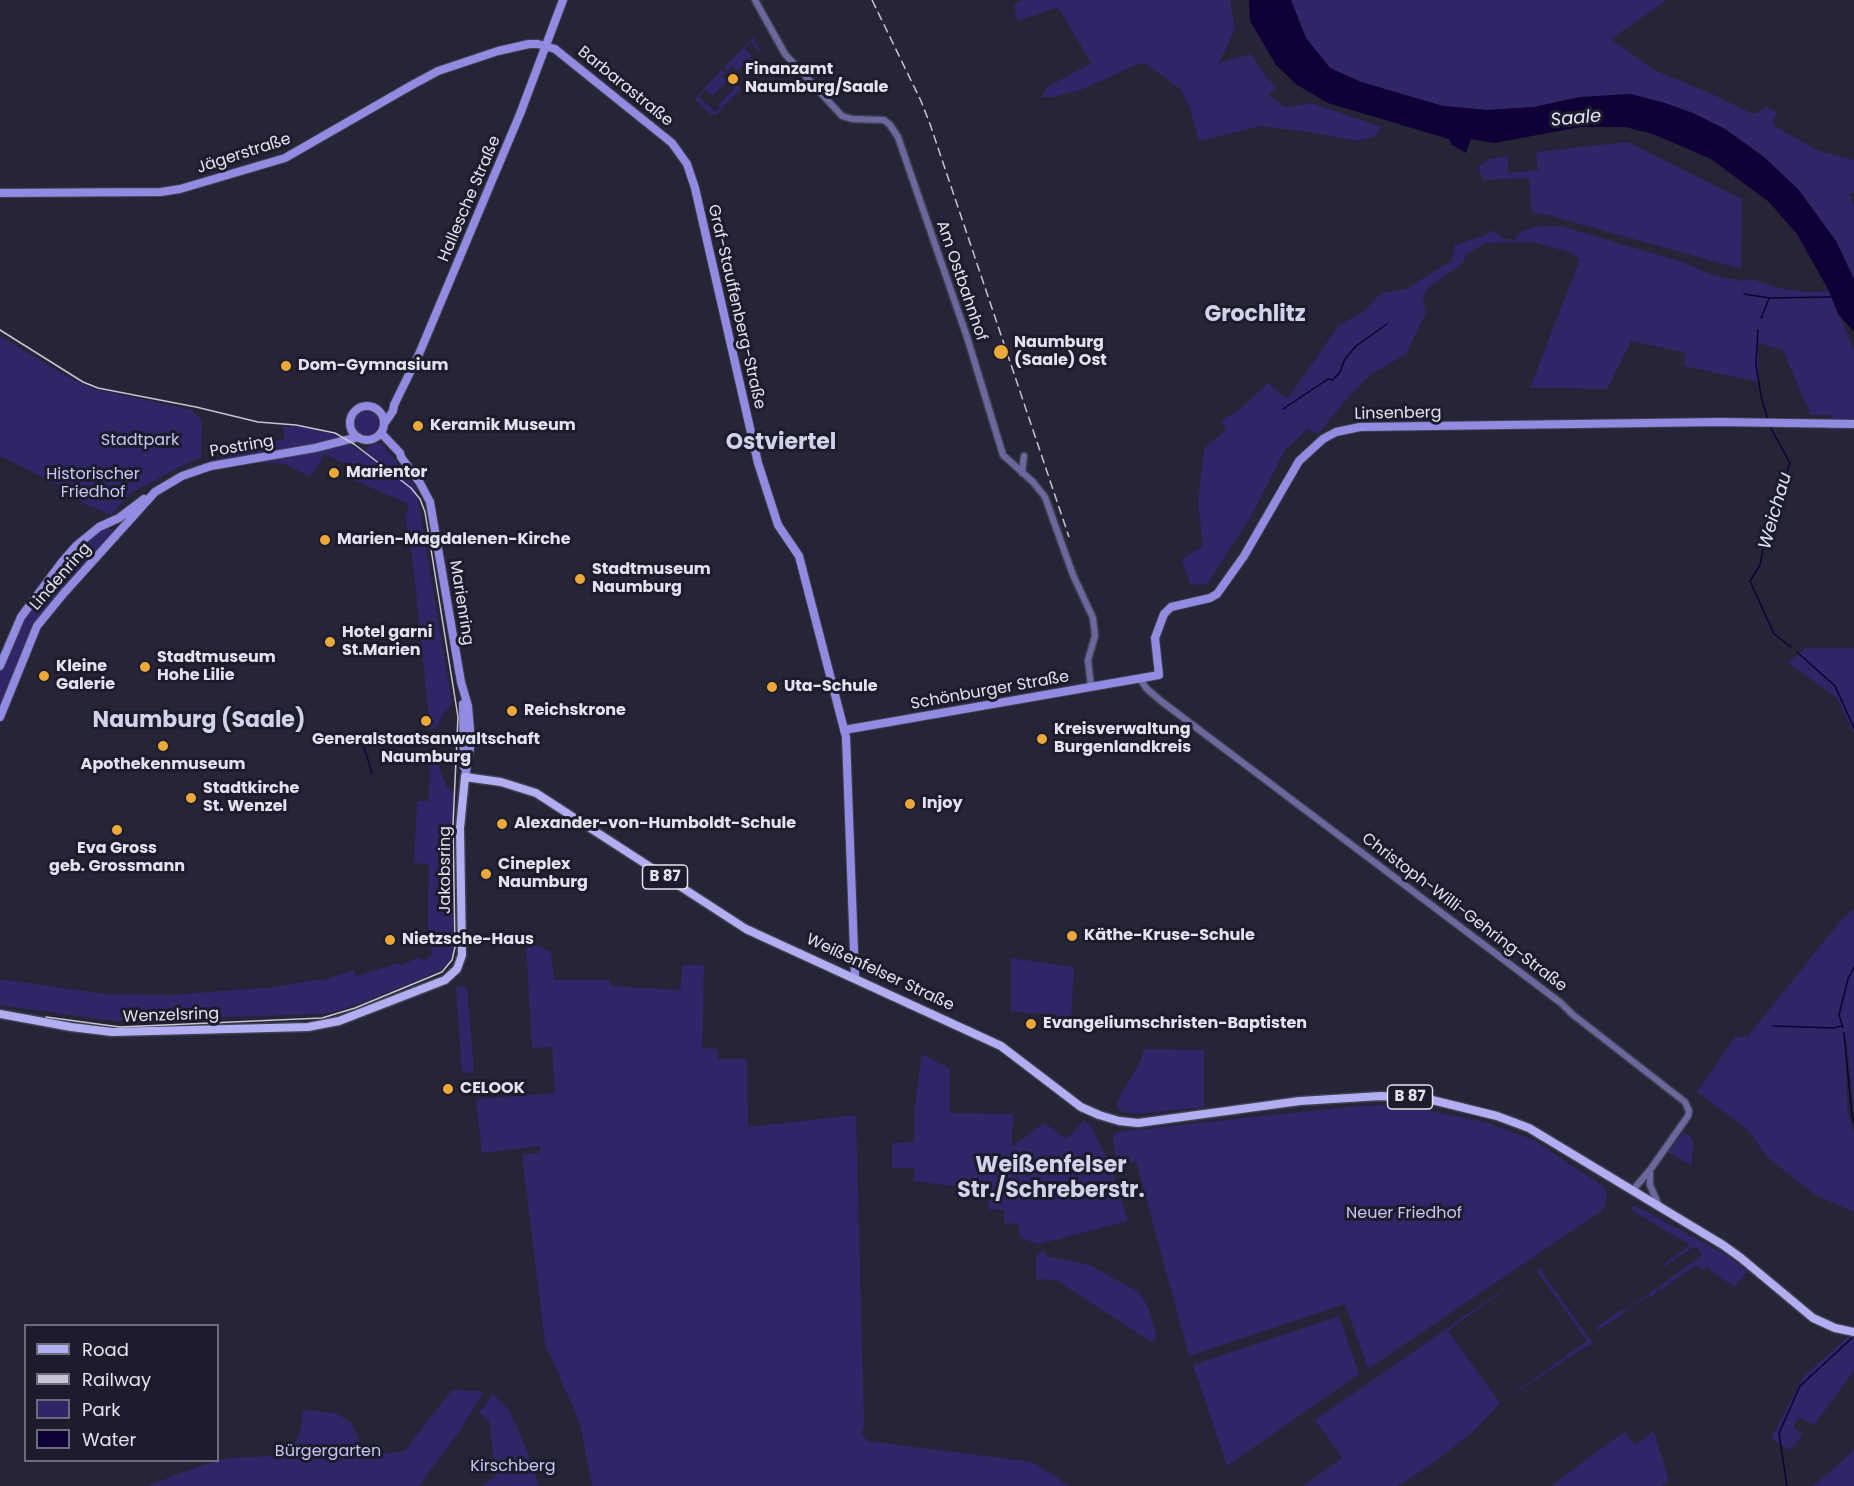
<!DOCTYPE html>
<meta charset="utf-8">
<style>
body{margin:0}
#map{position:relative;width:1854px;height:1486px;overflow:hidden;background:#262538;font-family:Poppins,sans-serif}
canvas{display:block}
.legend{position:absolute;left:24px;top:1324px;width:195px;height:138px;box-sizing:border-box;background:#1c1c2d;border:2px solid #6c6c7b;margin:0;padding:8px 10px;list-style:none;font-size:18px;color:#e3e3f0}
.legend li{display:flex;align-items:center;gap:12px;height:30px}
.legend b{width:30px;border:2px solid #6c6c7b}
</style>
<div id="map">
<canvas width="1854" height="1486"></canvas>
<ul class="legend">
<li><b style="height:8px;background:#b1aff1"></b>Road</li>
<li><b style="height:8px;background:#c4c4d2"></b>Railway</li>
<li><b style="height:16px;background:#302567"></b>Park</li>
<li><b style="height:16px;background:#0f0036"></b>Water</li>
</ul>
</div>
<script>
const context = document.querySelector('canvas').getContext('2d');
context.lineJoin = 'round';
function paint(path, color) { context.fillStyle = color; context.fill(path, 'evenodd'); }
const poly = rows => new Path2D(rows.map(r => 'M' + r).join(''));
function strokePath(path, color, width, dash) { context.strokeStyle = color; context.lineWidth = width; context.lineCap = dash ? 'butt' : 'round'; context.setLineDash(dash || []); context.stroke(path); }
function label(font, color, halo, rows, align = 'center') {
  context.font = font + ' Poppins,sans-serif'; context.lineWidth = 6; context.setLineDash([]); context.textBaseline = 'middle'; context.strokeStyle = halo; context.fillStyle = color; for (const [text, x, y, turn = 0] of rows) {
    context.save(); context.translate(x, y); context.rotate((+turn || 0) * Math.PI / 180); context.textAlign = isNaN(turn) ? turn : align; if (halo) context.strokeText(text, 0, 0); context.fillText(text, 0, 0); context.restore();
  }
}
paint(poly([
 [1022,0,1230,0,1235,29,1219,63,1251,54,1266,77,1277,87,1268,95,1285,107,1311,103,1382,127,1376,136,1357,141,1309,132,1261,126,1199,141,1189,106,1180,89,1145,63,1136,65,1083,89,1054,97,1042,97,1047,87,1091,63,1058,7,1017,21,1014,5],
 [1291,0,1667,0,1611,39,1654,70,1714,95,1753,114,1758,113,1765,107,1777,111,1773,122,1775,126,1819,151,1854,160,1854,193,1850,193,1854,207,1854,279,1836,241,1798,189,1764,157,1725,129,1580,97,1534,107,1487,110,1443,106,1361,82,1330,68,1306,38],
 [754,37,762,54,750,42,745,49,752,56,738,71,732,66,728,71,724,67],
 [722,69,726,73,722,77,727,81,713,96,706,90,699,97,715,112,721,106,719,104,737,85,741,89,716,115,710,114,696,101,695,99],
 [1628,142,1742,199,1741,269,1548,215,1532,213,1529,178,1483,180,1478,167,1490,159,1507,156,1509,173,1538,170,1536,152],
 [1540,226,1561,226,1685,263,1707,273,1726,278,1743,281,1752,279,1783,289,1806,292,1829,291,1854,350,1854,429,1828,430,1832,415,1810,415,1783,350,1758,343,1759,382,1684,366,1686,353,1631,341,1607,389,1530,388,1580,259,1569,252,1532,242,1485,243,1466,255,1463,263,1428,288,1423,299,1426,313,1406,354,1370,375,1344,402,1318,434,1308,429,1285,450,1250,518,1207,584,1190,585,1182,559,1203,546,1198,502,1204,448,1226,430,1221,421,1240,409,1268,383,1283,396,1288,398,1339,325,1363,312,1381,293,1406,289,1452,260,1455,245,1483,236,1494,230,1501,238,1514,240,1522,231],
 [0,336,70,378,95,389,191,410,202,420,201,458,191,461,131,493,111,515,83,503,58,485,0,456],
 '353 423a14 14 0 1 1 28 0a14 14 0 1 1-28 0Z',
 [283,426,301,427,335,434,363,453,372,443,382,444,416,487,452,704,444,713,437,727,430,729,428,710,413,563,405,513,408,511,408,504,347,477,352,468,325,454,310,477,285,464,221,459,221,443,284,440],
 [104,527,114,530,39,618,30,635,0,711,0,671,22,621,57,573,77,549],
 [1805,648,1854,648,1854,733,1837,698,1788,663],
 [430,750,435,754,445,784,454,794,452,823,453,949,449,963,442,970,362,1003,330,1013,318,1014,113,1021,0,1005,0,979,104,994,170,995,275,987,320,979,321,981,354,970,356,976,399,963,401,965,419,957,424,961,434,952,427,944,429,864,414,863,417,801,429,801],
 [1854,909,1854,1116,1847,1040,1845,1043,1847,1109,1854,1133,1854,1212,1815,1195,1767,1157,1748,1130,1697,1092,1735,1037,1748,1036,1841,920],
 [526,944,541,947,551,953,554,980,610,980,611,986,681,990,682,965,704,965,702,1048,717,1049,718,1059,747,1059,748,1127,856,1115,864,1426,862,1433,867,1441,1032,1462,1070,1486,592,1486,580,1423,545,1344,522,1154,540,1153,540,1146,482,1153,476,1099,555,1093,552,1047,532,1048],
 [1011,958,1074,967,1071,1022,1056,1022,1056,1014,1011,1012],
 [461,986,467,988,474,1072,462,1073,456,988],
 [1144,1049,1204,1050,1204,1107,1135,1114,1120,1111,1117,1107,1118,1100,1141,1060],
 [922,1054,950,1069,950,1113,1013,1114,1012,1147,1044,1123,1067,1139,1084,1120,1091,1126,1111,1166,1128,1221,1039,1244,1020,1238,1019,1224,1004,1223,1004,1210,988,1209,990,1191,914,1181,914,1168,892,1168,892,1143,914,1142,914,1111],
 [1387,1105,1410,1107,1485,1122,1534,1140,1604,1187,1607,1193,1605,1206,1600,1212,1368,1369,1345,1304,1189,1356,1136,1161,1119,1166,1116,1162,1113,1139,1114,1135,1118,1132,1280,1114,1359,1106],
 [1685,1133,1693,1139,1692,1166,1668,1152,1682,1134],
 [1636,1206,1721,1252,1748,1271,1734,1287,1706,1267,1703,1271,1696,1265,1661,1290,1659,1288,1652,1297,1649,1295,1597,1331,1597,1327,1621,1310,1627,1309,1701,1256,1698,1248,1693,1247,1665,1266,1663,1264,1688,1247,1688,1244,1633,1211,1631,1207],
 [1044,1250,1046,1256,1089,1265,1139,1292,1148,1307,1157,1339,1151,1342,1056,1280,1036,1279,1036,1256],
 [1535,1268,1544,1270,1542,1272,1593,1344,1592,1345,1582,1349,1500,1403,1475,1430,1436,1461,1398,1486,1303,1486,1342,1458,1315,1420,1527,1273,1448,1331,1500,1403,1587,1341],
 [1339,1316,1359,1374,1227,1466,1193,1365],
 [1848,1337,1854,1338,1854,1371,1814,1425,1799,1417,1793,1427,1803,1434,1790,1450,1771,1438,1804,1376],
 [452,1390,482,1391,483,1393,460,1431,419,1486,148,1486,194,1468,230,1458,273,1456,291,1450,300,1433,303,1410,335,1413,351,1422,366,1456,404,1451],
 [493,1394,508,1409,523,1440,539,1486,482,1486,496,1475,489,1421,479,1413],
 [1654,1431,1669,1481,1662,1486,1555,1486,1553,1484,1624,1432,1635,1445],
 [1854,1449,1854,1486,1813,1486,1840,1463]
]), '#302567');
paint(poly([
 [1249,0,1291,0,1306,38,1330,68,1361,82,1443,106,1487,110,1534,107,1580,97,1631,94,1665,103,1693,113,1725,129,1764,157,1798,189,1836,241,1854,279,1854,332,1838,314,1829,291,1797,234,1769,202,1711,159,1653,134,1625,127,1581,127,1494,143,1471,139,1466,153,1452,145,1449,139,1328,103,1297,85,1276,65,1250,21]
]), '#0f0036');
strokePath(poly([
 [1744,294,1769,298,1831,297],
 [1761,318,1769,299],
 [1758,330,1756,364,1761,396,1768,420],
 [1283,409,1328,379,1333,380,1340,372,1345,359,1356,346,1387,324],
 [1769,425,1790,463,1765,539,1760,565,1750,581,1774,634,1791,647],
 [1797,652,1835,686,1854,728],
 [361,737,372,773],
 [1773,1026,1834,1028,1841,1026],
 [1843,1028,1839,1015,1848,979,1854,967],
 [1844,1033,1852,1116,1854,1122],
 [1787,1486,1779,1433,1800,1386,1853,1337]
]), '#0f0036', 1.5);
const tertiary = poly([
 [755,0,785,54,842,116,852,119,884,120,890,125,898,137,967,337,1003,455,1033,482,1045,497,1073,575,1093,618,1095,636,1088,660,1091,687],
 [1022,473,1024,456],
 [1140,679,1147,689,1161,701,1561,1003,1572,1014,1685,1102,1689,1111,1688,1116,1650,1170,1632,1191],
 [1650,1170,1650,1185,1659,1206]
]);
const secondary = poly([
 [0,193,161,192,180,189,285,158,412,85,438,71,498,51,529,44,538,44,555,49,672,143,687,164,695,188,758,463,778,525,799,556,846,737,855,978],
 '350 423a17 17 0 1 1 34 0a17 17 0 1 1-34 0Z',
 [384,424,393,411,394,405,419,354,520,114,563,0],
 [381,433,400,453,401,457,420,483,430,502,461,682,468,706,471,742,465,777],
 [0,666,21,617,62,562,77,545,99,527,119,518,144,499],
 [463,704,464,767],
 [0,717,37,626,64,593,155,492,182,476,211,466,315,448,358,437],
 [844,730,1159,675,1155,638,1164,614,1171,607,1210,598,1217,594,1244,556,1299,461,1323,439,1336,432,1360,427,1719,422,1854,424]
]);
const primary = poly([
 [0,1014,71,1027,112,1032,308,1027,339,1021,445,980,457,969,462,955,460,828,465,777,501,782,536,793,746,929,1001,1046,1081,1107,1099,1115,1119,1121,1138,1123,1300,1101,1381,1096,1432,1100,1497,1116,1529,1128,1723,1245,1741,1258,1813,1318,1835,1328,1854,1332]
]);
strokePath(tertiary, '#404052', 9);
strokePath(secondary, '#404052', 10);
strokePath(primary, '#404052', 11);
strokePath(tertiary, '#6b689e', 6);
strokePath(secondary, '#918ce1', 8);
strokePath(primary, '#b1aff1', 8);
strokePath(poly([
 [0,330,83,382,98,388,196,407,258,422,296,425,335,433,354,444,411,488,420,499,425,512,458,717,453,824,455,947,452,960,442,972,355,1008,322,1018,120,1027,46,1017]
]), '#c4c4d2', 1.5);
strokePath(poly([
 [872,0,921,101,930,124,1069,537]
]), '#c4c4d2', 1.5, [9, 4.5]);
for (const [x, y, r, color] of [
 [733,79,6,"#eca93a"],
 [1001,352,8,"#eca93a"],
 [286,366,6,"#eca93a"],
 [418,426,6,"#eca93a"],
 [334,473,6,"#eca93a"],
 [325,540,6,"#eca93a"],
 [580,579,6,"#eca93a"],
 [330,642,6,"#eca93a"],
 [145,667,6,"#eca93a"],
 [44,676,6,"#eca93a"],
 [772,687,6,"#eca93a"],
 [512,711,6,"#eca93a"],
 [426,721,6,"#eca93a"],
 [1042,739,6,"#eca93a"],
 [163,746,6,"#eca93a"],
 [191,798,6,"#eca93a"],
 [910,804,6,"#eca93a"],
 [502,824,6,"#eca93a"],
 [117,830,6,"#eca93a"],
 [486,874,6,"#eca93a"],
 [1072,936,6,"#eca93a"],
 [390,940,6,"#eca93a"],
 [1031,1024,6,"#eca93a"],
 [448,1089,6,"#eca93a"]
]) { const dot = new Path2D(); dot.arc(x, y, r, 0, 2 * Math.PI); context.fillStyle = color; context.fill(dot); strokePath(dot, '#1c1c2d', 2); }
for (const [x, y, w] of [
 [665,877,45],
 [1410,1097,45]
]) { const box = new Path2D(); box.roundRect(x - w / 2, y - 12, w, 24, 4.5); context.fillStyle = '#1c1c2d'; context.fill(box); strokePath(box, '#e3e3f0', 1.5); }
label('bold 15px', '#e3e3f0', null, [
 ["B 87",665,877],
 ["B 87",1410,1097]
]);
label('bold 16px', '#e3e3f0', '#1c1c2d', [
 ["Finanzamt",745,70],
 ["Naumburg/Saale",745,88],
 ["Naumburg",1014,343],
 ["(Saale) Ost",1014,361],
 ["Dom-Gymnasium",298,366],
 ["Keramik Museum",430,426],
 ["Marientor",346,473],
 ["Marien-Magdalenen-Kirche",337,540],
 ["Stadtmuseum",592,570],
 ["Naumburg",592,588],
 ["Hotel garni",342,633],
 ["St.Marien",342,651],
 ["Stadtmuseum",157,658],
 ["Hohe Lilie",157,676],
 ["Kleine",56,667],
 ["Galerie",56,685],
 ["Uta-Schule",784,687],
 ["Reichskrone",524,711],
 ["Kreisverwaltung",1054,730],
 ["Burgenlandkreis",1054,748],
 ["Generalstaatsanwaltschaft",426,740,"center"],
 ["Naumburg",426,758,"center"],
 ["Apothekenmuseum",163,765,"center"],
 ["Stadtkirche",203,789],
 ["St. Wenzel",203,807],
 ["Injoy",922,804],
 ["Alexander-von-Humboldt-Schule",514,824],
 ["Eva Gross",117,849,"center"],
 ["geb. Grossmann",117,867,"center"],
 ["Cineplex",498,865],
 ["Naumburg",498,883],
 ["Käthe-Kruse-Schule",1084,936],
 ["Nietzsche-Haus",402,940],
 ["Evangeliumschristen-Baptisten",1043,1024],
 ["CELOOK",460,1089]
], 'left');
label('16px', '#e3e3f0', '#1c1c2d', [
 ["Barbarastraße",625,87,39],
 ["Jägerstraße",244,154,-18],
 ["Hallesche Straße",470,199,-67],
 ["Am Ostbahnhof",961,281,71],
 ["Graf-Stauffenberg-Straße",736,307,77],
 ["Linsenberg",1398,414,-1],
 ["Postring",242,447,-10],
 ["Lindenring",61,577,-49],
 ["Marienring",461,603,81],
 ["Schönburger Straße",990,691,-10],
 ["Jakobsring",446,870,-90],
 ["Christoph-Willi-Gehring-Straße",1464,913,37],
 ["Weißenfelser Straße",880,973,25],
 ["Wenzelsring",171,1016,-2]
]);
label('16px', '#c6c5f1', '#1c1c2d', [
 ["Stadtpark",140,441],
 ["Historischer",93,475],
 ["Friedhof",93,493],
 ["Neuer Friedhof",1404,1214],
 ["Bürgergarten",328,1452],
 ["Kirschberg",513,1467]
]);
label('italic 18px', '#e2e2f9', '#1c1c2d', [
 ["Saale",1576,119,-5],
 ["Weichau",1776,511,-74]
]);
label('bold 22px', '#d2d2eb', '#1c1c2d', [
 ["Grochlitz",1255,315],
 ["Ostviertel",781,443],
 ["Naumburg (Saale)",199,721],
 ["Weißenfelser",1051,1166],
 ["Str./Schreberstr.",1051,1191]
]);
</script>
